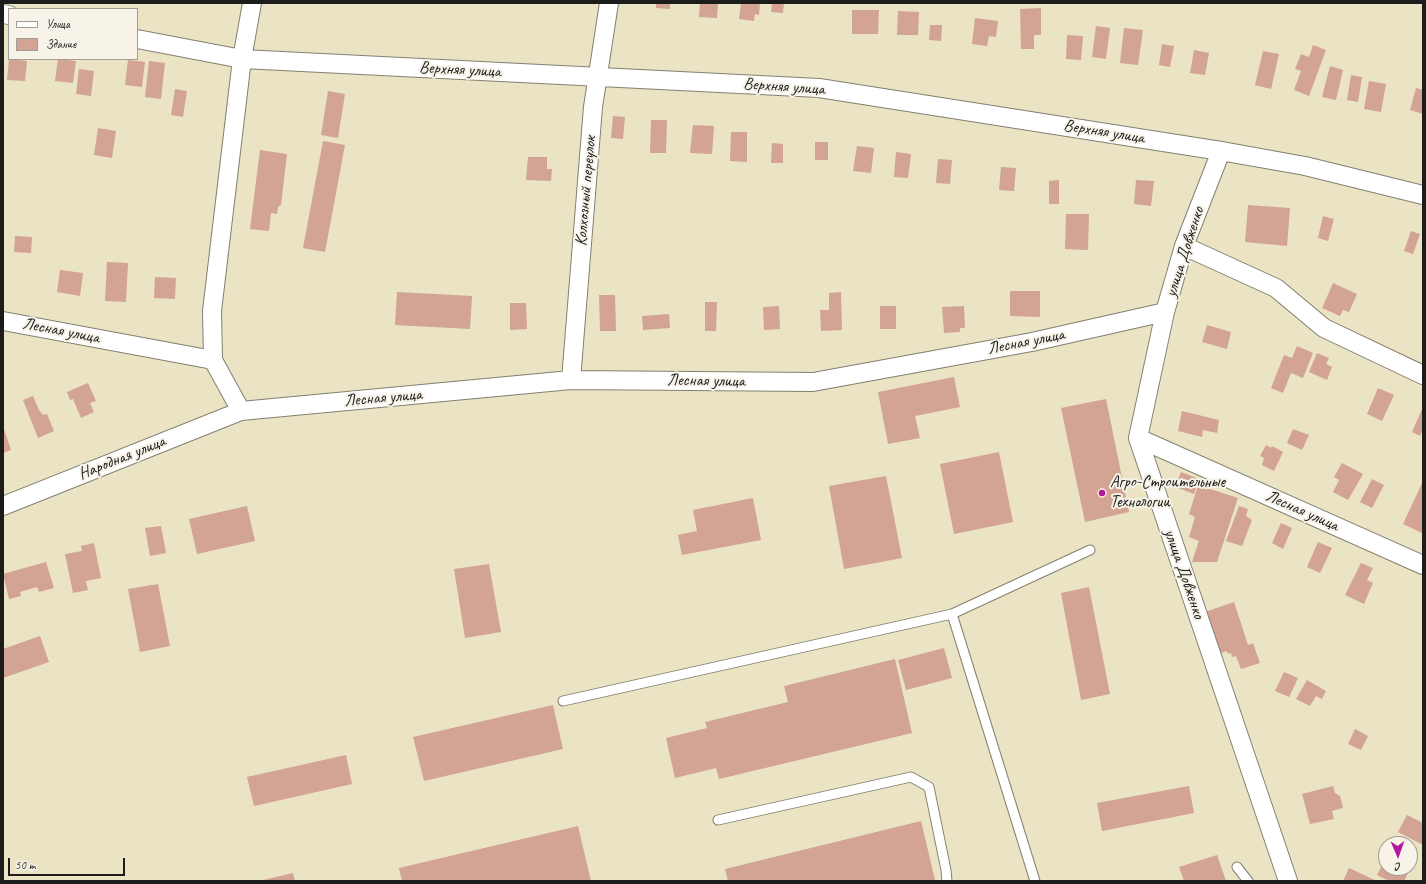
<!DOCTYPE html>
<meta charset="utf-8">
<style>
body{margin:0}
#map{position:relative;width:1426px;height:884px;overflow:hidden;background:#eae3c4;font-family:Caveat,sans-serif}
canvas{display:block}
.frame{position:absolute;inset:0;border:4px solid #1c1c1c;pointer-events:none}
.legend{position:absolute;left:8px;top:8px;width:130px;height:52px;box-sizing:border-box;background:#f7f3e8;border:1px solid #9f9d96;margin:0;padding:5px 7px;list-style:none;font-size:12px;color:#1c1c1c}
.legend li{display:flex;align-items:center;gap:8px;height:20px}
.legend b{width:20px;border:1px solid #9f9d96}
.north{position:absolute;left:1378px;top:836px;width:40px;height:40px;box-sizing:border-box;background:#f7f3e8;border:1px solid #9f9d96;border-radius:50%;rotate:178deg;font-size:11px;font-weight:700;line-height:16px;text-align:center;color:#1c1c1c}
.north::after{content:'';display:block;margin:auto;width:14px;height:18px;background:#b5179e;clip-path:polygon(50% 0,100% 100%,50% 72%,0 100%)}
.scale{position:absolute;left:8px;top:858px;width:117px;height:18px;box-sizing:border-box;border:2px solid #1c1c1c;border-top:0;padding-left:5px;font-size:12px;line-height:14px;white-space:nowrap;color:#1c1c1c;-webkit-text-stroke:3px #f7f3e8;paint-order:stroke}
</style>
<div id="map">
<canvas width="1426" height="884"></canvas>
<div class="frame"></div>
<ul class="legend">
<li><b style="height:5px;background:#fff"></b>Улица</li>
<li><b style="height:11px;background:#d3a393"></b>Здание</li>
</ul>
<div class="north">С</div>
<div class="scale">50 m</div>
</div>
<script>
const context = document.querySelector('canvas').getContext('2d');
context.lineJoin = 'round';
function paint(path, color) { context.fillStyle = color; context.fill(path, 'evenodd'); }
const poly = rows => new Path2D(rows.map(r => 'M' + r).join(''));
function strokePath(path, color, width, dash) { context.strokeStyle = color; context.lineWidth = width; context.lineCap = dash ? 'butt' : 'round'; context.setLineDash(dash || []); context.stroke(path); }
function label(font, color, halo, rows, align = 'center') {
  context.font = font + ' Caveat,sans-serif'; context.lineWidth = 4; context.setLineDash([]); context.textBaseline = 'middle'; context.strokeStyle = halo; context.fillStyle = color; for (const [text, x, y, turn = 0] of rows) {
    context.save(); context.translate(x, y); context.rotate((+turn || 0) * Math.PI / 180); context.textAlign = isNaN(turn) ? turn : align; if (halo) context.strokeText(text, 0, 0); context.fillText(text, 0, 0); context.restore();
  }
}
paint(poly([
 [656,3,670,3,670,9,656,8],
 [700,3,718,3,717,18,699,17],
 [741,3,760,3,759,15,755,14,754,21,739,19],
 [772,3,784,3,783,13,771,12],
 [1041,8,1041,35,1034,35,1034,49,1021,49,1020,9],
 [852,10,879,10,878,34,852,34],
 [898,11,919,12,918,35,897,35],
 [975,18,998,21,996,37,989,36,987,46,972,44],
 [930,25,942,25,941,41,929,40],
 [1096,26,1110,28,1106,59,1092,57],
 [1124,28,1143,30,1138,65,1120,63],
 [1067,35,1083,36,1081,60,1066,59],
 [1162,44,1174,46,1170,67,1159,65],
 [1313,45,1326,50,1309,96,1294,90,1301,71,1295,69,1301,54,1309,57],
 [1194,50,1209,53,1205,75,1190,73],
 [1263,51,1279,54,1271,89,1255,85],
 [9,59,27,61,25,81,7,80],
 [58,59,76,61,73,83,55,81],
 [128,60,145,62,142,87,125,85],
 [149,61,165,63,161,99,145,97],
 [1330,66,1343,70,1336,100,1322,97],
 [79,69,94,71,91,96,76,94],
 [1351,75,1362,77,1358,102,1347,100],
 [1369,81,1386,84,1381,112,1364,109],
 [1416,88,1423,90,1423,114,1410,110],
 [175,89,187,91,183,117,171,115],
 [328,91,345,94,338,138,321,135],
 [613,116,625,117,623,139,611,138],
 [651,120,667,120,666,153,650,153],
 [693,125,714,126,712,154,690,153],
 [98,128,116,131,112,158,94,155],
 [731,132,747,132,747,162,730,161],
 [323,141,345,145,325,252,303,248],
 [815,142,828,142,828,160,815,160],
 [772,143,783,144,783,163,771,163],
 [857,146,874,148,871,173,853,171],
 [260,150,287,154,281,205,278,207,277,214,271,213,269,231,250,229],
 [896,152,911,154,908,178,894,177],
 [528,157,547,157,547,169,552,169,551,181,526,180],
 [938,159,952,160,950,184,936,183],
 [1001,167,1016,168,1014,191,999,190],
 [1059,180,1059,204,1049,204,1049,181],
 [1136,180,1154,181,1151,206,1134,204],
 [1248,205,1290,208,1287,246,1245,242],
 [1066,214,1089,214,1088,250,1065,249],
 [1323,216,1334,219,1328,241,1318,238],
 [1411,231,1420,234,1413,254,1404,251],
 [15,236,32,237,31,253,14,252],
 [107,262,128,263,126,302,105,301],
 [60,270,83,273,80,296,57,292],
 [155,277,176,278,175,299,154,298],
 [1333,283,1357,294,1349,312,1343,310,1340,316,1322,308],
 [1010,291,1040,291,1040,317,1010,316],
 [397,292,472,296,470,329,395,325],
 [841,292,842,330,821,331,820,310,829,310,829,293],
 [599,295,615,295,616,331,600,331],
 [705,302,717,302,716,331,705,331],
 [510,303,526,303,527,329,510,330],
 [779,306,780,329,764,330,763,307],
 [880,306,896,306,896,329,880,329],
 [964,306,965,328,960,328,960,332,944,333,942,307],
 [669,314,670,328,643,330,642,316],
 [1207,325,1231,332,1227,349,1202,342],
 [1297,346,1313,353,1303,378,1291,373,1283,393,1271,388,1284,355,1292,358],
 [1317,353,1329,358,1326,364,1332,367,1327,380,1309,372],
 [954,377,960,407,915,416,920,438,888,444,878,392],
 [88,383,96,401,90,403,94,412,81,418,73,399,70,400,67,392],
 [1378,388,1394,395,1382,421,1367,414],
 [33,396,39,410,43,415,47,414,54,431,38,438,23,400],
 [1106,399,1129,512,1085,522,1061,408],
 [1423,407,1423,429,1420,436,1412,432],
 [1182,411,1219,420,1217,433,1203,430,1202,437,1178,431],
 [3,426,11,450,3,453],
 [1293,429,1309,435,1302,450,1287,443],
 [1266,445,1271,448,1272,446,1283,452,1274,471,1262,465,1264,458,1260,456],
 [999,452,1013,522,954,534,940,464],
 [1342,463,1363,474,1348,500,1333,492,1339,480,1334,477],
 [1181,472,1199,479,1194,494,1175,487],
 [886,476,902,558,844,569,829,486],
 [1372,479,1384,485,1372,508,1360,502],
 [1423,481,1423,531,1422,533,1403,524],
 [1198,485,1238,498,1217,562,1192,562,1199,541,1189,537,1195,517,1189,514],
 [753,498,761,540,682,555,678,535,697,531,693,510],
 [247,506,255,541,197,554,189,519],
 [1239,506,1248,509,1246,516,1252,520,1242,546,1226,541],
 [1281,523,1292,528,1283,549,1272,543],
 [161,526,166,553,150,556,145,528],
 [1318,542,1332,548,1320,573,1307,567],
 [94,543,101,578,86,581,88,590,73,593,65,554,82,551,81,546],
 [46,562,54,588,39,592,37,587,20,592,21,596,9,599,3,574],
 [1361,563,1373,568,1367,580,1373,583,1364,604,1345,595],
 [489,564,501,632,465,638,454,569],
 [158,584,170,646,140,652,128,589],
 [1089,587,1110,694,1081,700,1061,593],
 [1234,602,1248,645,1253,643,1260,663,1241,669,1236,656,1232,657,1231,653,1228,654,1227,651,1218,654,1205,612],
 [40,636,49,662,3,678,3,649],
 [944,648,952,678,906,690,898,660],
 [895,659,912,733,719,779,716,768,675,778,666,738,707,728,705,722,788,702,784,686],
 [1284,672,1298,678,1289,697,1275,691],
 [1307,680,1326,691,1322,699,1316,696,1310,706,1296,699],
 [553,705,563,749,424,781,413,737],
 [1355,729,1368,736,1361,750,1348,744],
 [346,755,352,784,254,806,247,777],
 [1189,786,1194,813,1102,831,1097,803],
 [1333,786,1335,793,1340,796,1343,808,1332,811,1334,819,1310,824,1302,794],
 [1407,815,1423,823,1423,845,1398,832],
 [921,821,935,880,728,881,725,869],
 [578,826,591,881,402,881,399,868],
 [1217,855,1226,881,1184,881,1179,867],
 [1386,857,1386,868,1407,868,1410,869,1404,881,1389,881,1377,875],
 [1349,868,1377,881,1343,881],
 [293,873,295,881,263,881,263,880]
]), '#d3a393');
const lane = poly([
 [952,614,1035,881],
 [563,701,952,614,1090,550],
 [718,820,911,777,929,787,946,870,947,881],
 [1237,867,1248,881]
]);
const street = poly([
 [3,14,9,15],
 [137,39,242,59,819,88,1221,151,1305,166,1423,195],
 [1221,151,1184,246,1165,312,1138,438,1288,881],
 [1184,246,1276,288,1324,328,1423,375],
 [3,321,213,360],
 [571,380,593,107,609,3],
 [241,411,213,360,212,311,242,59,252,3],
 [1138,438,1423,565],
 [3,506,241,411,571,380,813,382,1032,342,1165,312]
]);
strokePath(lane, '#838070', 11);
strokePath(street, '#838070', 20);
strokePath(lane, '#fff', 9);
strokePath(street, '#fff', 18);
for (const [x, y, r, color] of [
 [1102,493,4,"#b5179e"]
]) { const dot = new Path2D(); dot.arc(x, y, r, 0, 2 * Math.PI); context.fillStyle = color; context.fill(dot); strokePath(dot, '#f7f3e8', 1.5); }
label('17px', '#1c1c1c', '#f7f3e8', [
 ["Верхняя улица",460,70,3],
 ["Верхняя улица",784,87,4],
 ["Верхняя улица",1104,132,9],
 ["Колхозный переулок",586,191,-85],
 ["улица Довженко",1185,252,-72],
 ["Лесная улица",61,331,11],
 ["Лесная улица",1026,342,-11],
 ["Лесная улица",706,381,1],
 ["Лесная улица",383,398,-5],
 ["Народная улица",122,458,-22],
 ["Лесная улица",1302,511,24],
 ["улица Довженко",1184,574,71]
]);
label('17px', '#1c1c1c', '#f7f3e8', [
 ["Агро-Строительные",1110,483],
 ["Технологии",1110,503]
], 'left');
</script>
